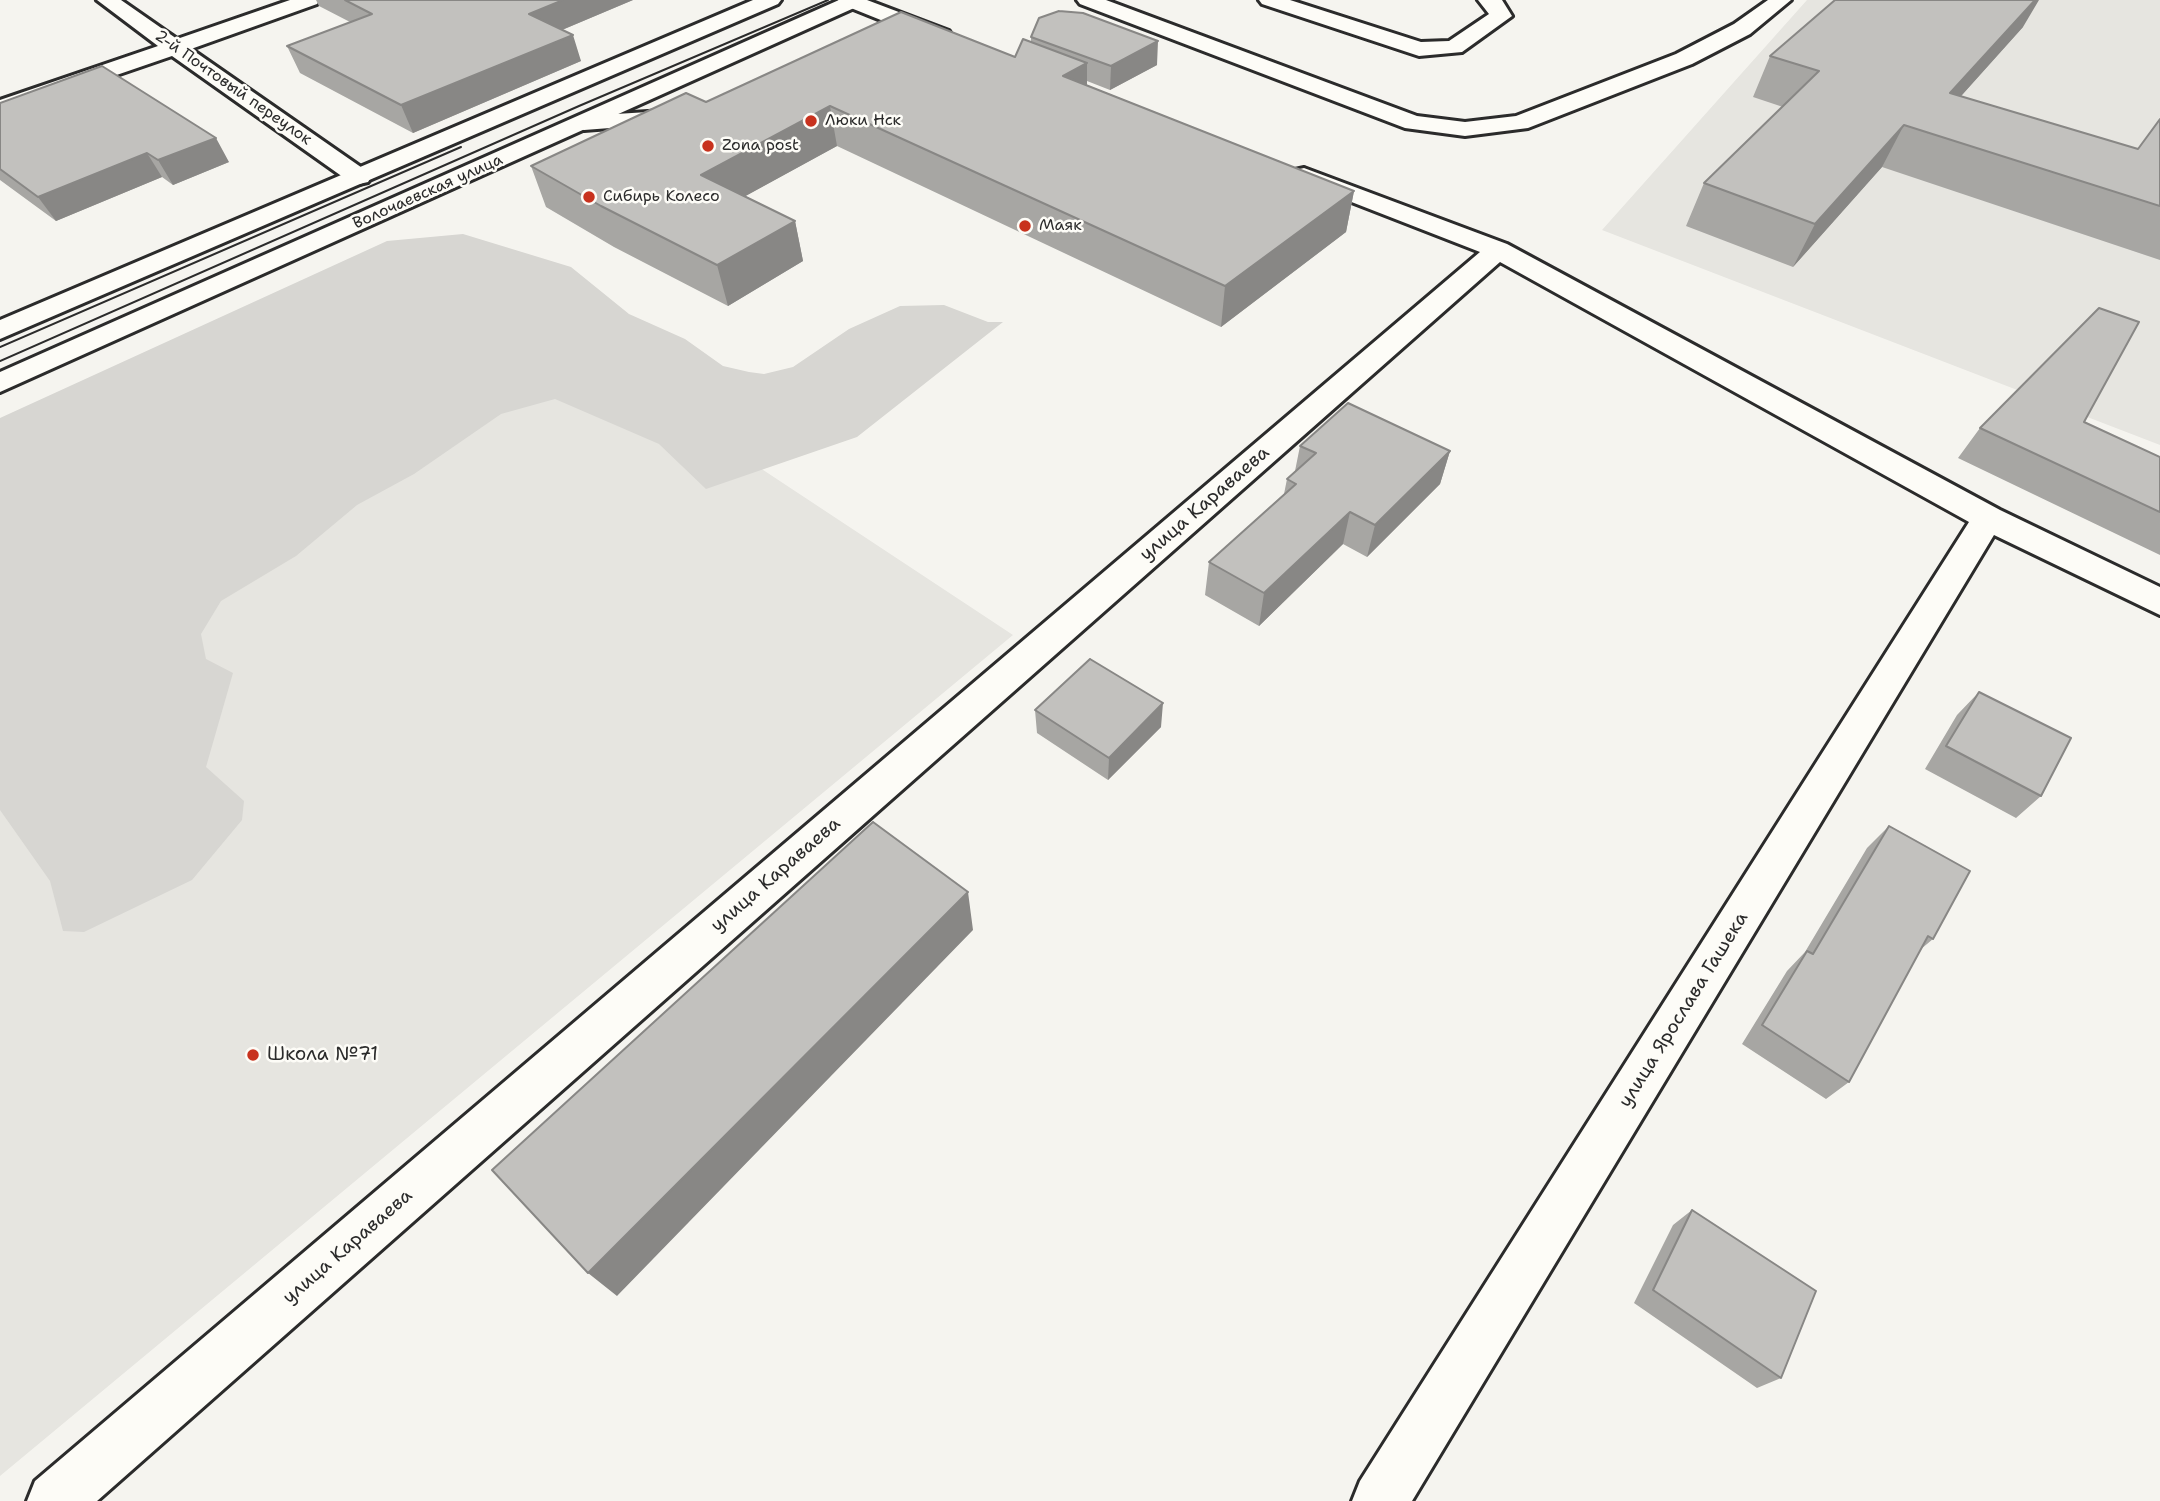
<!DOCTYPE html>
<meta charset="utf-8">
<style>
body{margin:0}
canvas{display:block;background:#f5f4ef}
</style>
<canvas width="2160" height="1501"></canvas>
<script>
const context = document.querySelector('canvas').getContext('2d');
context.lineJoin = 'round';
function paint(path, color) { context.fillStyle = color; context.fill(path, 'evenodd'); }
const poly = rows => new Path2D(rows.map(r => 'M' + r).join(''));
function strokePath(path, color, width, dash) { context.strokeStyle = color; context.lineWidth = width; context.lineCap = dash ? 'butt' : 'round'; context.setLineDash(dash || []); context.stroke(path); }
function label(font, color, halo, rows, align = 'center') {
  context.font = font + ' "Shantell Sans",sans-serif'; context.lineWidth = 5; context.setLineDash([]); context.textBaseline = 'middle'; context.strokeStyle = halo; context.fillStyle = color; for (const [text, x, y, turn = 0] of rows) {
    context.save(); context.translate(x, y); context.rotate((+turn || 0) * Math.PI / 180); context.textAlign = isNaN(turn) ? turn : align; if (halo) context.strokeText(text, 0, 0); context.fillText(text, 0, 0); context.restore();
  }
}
paint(poly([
 [1807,0,2160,0,2160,445,1602,230],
 [421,244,1013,635,0,1476,0,439]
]), '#e6e5e0');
paint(poly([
 [463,234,571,267,629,314,685,339,723,366,749,372,764,374,793,367,849,329,900,306,944,305,988,322,1003,322,857,437,706,489,659,444,555,399,501,414,414,474,357,505,296,556,221,601,201,634,206,659,233,673,206,767,244,801,242,820,192,880,84,932,63,931,50,881,0,810,0,418,387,241]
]), '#d7d6d2');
const minor = poly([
 [97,0,121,0,177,39,290,0,320,0,317,4,191,49,368,172,371,177,368,182,359,184,350,182,172,56,0,115,0,100,158,46,97,0],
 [838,0,867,0,949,31,952,36,949,41,941,42,933,41,841,4,838,0],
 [1077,0,1106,0,1417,116,1465,122,1516,116,1676,54,1734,24,1768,0,1791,0,1750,34,1692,64,1528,128,1465,136,1405,128,1080,4,1077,0],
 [1259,0,1290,0,1421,42,1449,41,1489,14,1478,0,1502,0,1512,16,1462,52,1419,56,1262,4,1259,0],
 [680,110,688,112,692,117,688,122,584,130,576,128,572,123,576,118,584,116,680,110],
 [1304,168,1507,244,2000,510,2160,587,2160,615,1994,535,1412,1501,1352,1501,1360,1481,1969,522,1500,262,97,1501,27,1501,35,1481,1480,252,1295,180,1292,175,1295,170,1304,168]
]);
const major = poly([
 [753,0,781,0,778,4,0,339,0,320,753,0],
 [839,0,866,0,863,4,0,392,0,372,839,0]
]);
strokePath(minor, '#2b2b2b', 6);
strokePath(major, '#2b2b2b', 6);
paint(minor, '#fdfcf7');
paint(major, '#fdfcf7');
strokePath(poly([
 [0,347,461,147],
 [0,361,579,106,828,0]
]), '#2b2b2b', 2);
paint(poly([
 [316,0,633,0,562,30,581,61,413,133,300,73,287,46,350,22,319,6],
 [2023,27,1961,96,2138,149,2160,119,2160,260,1882,167,1793,267,1686,226,1704,183,1783,107,1753,97,1770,56],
 [1031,37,1157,65,1110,90,1087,81,1087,85,1354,191,1346,232,1221,327,837,146,745,196,795,221,803,261,728,306,614,247,546,207,531,166,706,102,1015,57,1031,43],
 [0,103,229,162,173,185,162,177,56,221,0,180],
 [1980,428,2160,457,2160,555,1958,458],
 [1300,446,1450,451,1440,484,1367,557,1343,544,1259,626,1205,595,1209,562,1284,494,1287,479,1295,471],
 [1979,692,2041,796,2016,818,1925,769,1957,715],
 [1035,710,1161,727,1108,780,1037,733],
 [1889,826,1933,939,1921,949,1849,1082,1826,1099,1742,1044,1787,971,1805,952,1867,848],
 [1692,1210,1781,1378,1757,1388,1634,1303,1673,1225]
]), '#a7a6a3');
paint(poly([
 [563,0,633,0,538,40,529,14],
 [2035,0,2039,0,2023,27,1927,134,1950,93],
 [573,35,581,61,413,133,401,105],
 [1158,41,1157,65,1110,90,1111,66],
 [1087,63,1087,102,1063,76],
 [830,106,837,146,711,215,701,175],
 [1904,125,1882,167,1793,267,1815,224],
 [216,138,229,162,173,185,158,160],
 [147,153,162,177,56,221,38,197],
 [1354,191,1346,232,1221,327,1225,286],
 [795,221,803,261,728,306,717,265],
 [1450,451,1440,484,1367,557,1375,525],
 [1350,512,1343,544,1259,626,1264,593],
 [1163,703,1161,727,1108,780,1109,758],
 [968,892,973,930,617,1296,588,1273]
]), '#888785');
const building = poly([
 [345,0,563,0,529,14,573,35,401,105,287,46,372,14,345,0],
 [1835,0,2035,0,1950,93,2138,149,2160,119,2160,206,1904,125,1815,224,1704,183,1819,71,1770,56,1835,0],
 [1059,11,1083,13,1158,41,1111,66,1031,37,1039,18,1059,11],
 [901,12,1015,57,1023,39,1087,63,1063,76,1354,191,1225,286,830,106,701,175,795,221,717,265,601,206,531,166,686,93,706,102,901,12],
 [102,66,216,138,158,160,147,153,38,197,0,169,0,103,102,66],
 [2099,308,2139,322,2084,422,2160,457,2160,512,1980,428,2099,308],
 [1348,403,1450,451,1375,525,1350,512,1264,593,1209,562,1296,484,1287,479,1316,453,1300,446,1348,403],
 [1090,659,1163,703,1109,758,1035,710,1090,659],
 [1979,692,2071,738,2041,796,1946,746,1979,692],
 [873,822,968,892,588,1273,492,1170,873,822],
 [1889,826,1970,871,1933,939,1928,936,1849,1082,1762,1025,1807,951,1813,954,1889,826],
 [1692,1210,1816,1291,1781,1378,1653,1290,1692,1210]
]);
paint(building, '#c2c1be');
strokePath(building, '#888785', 2);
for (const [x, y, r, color] of [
 [811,121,7,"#c8321e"],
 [708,146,7,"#c8321e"],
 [589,197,7,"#c8321e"],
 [1025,226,7,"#c8321e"],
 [253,1055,7,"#c8321e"]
]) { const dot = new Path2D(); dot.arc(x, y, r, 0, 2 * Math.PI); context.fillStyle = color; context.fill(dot); strokePath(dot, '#fdfcf7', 2.5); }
label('16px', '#2b2b2b', '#fdfcf7', [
 ["2-й Почтовый переулок",233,88,35],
 ["Волочаевская улица",428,192,-24]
]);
label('16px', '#2b2b2b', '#fdfcf7', [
 ["Люки Нск",825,121],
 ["Zona post",722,146],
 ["Сибирь Колесо",603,197],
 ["Маяк",1039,226]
], 'left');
label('19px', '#2b2b2b', '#fdfcf7', [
 ["улица Караваева",1205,504,-41],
 ["улица Караваева",776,875,-41],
 ["улица Ярослава Гашека",1684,1010,-58],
 ["улица Караваева",348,1247,-41]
]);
label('19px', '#2b2b2b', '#fdfcf7', [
 ["Школа №71",267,1055]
], 'left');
</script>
